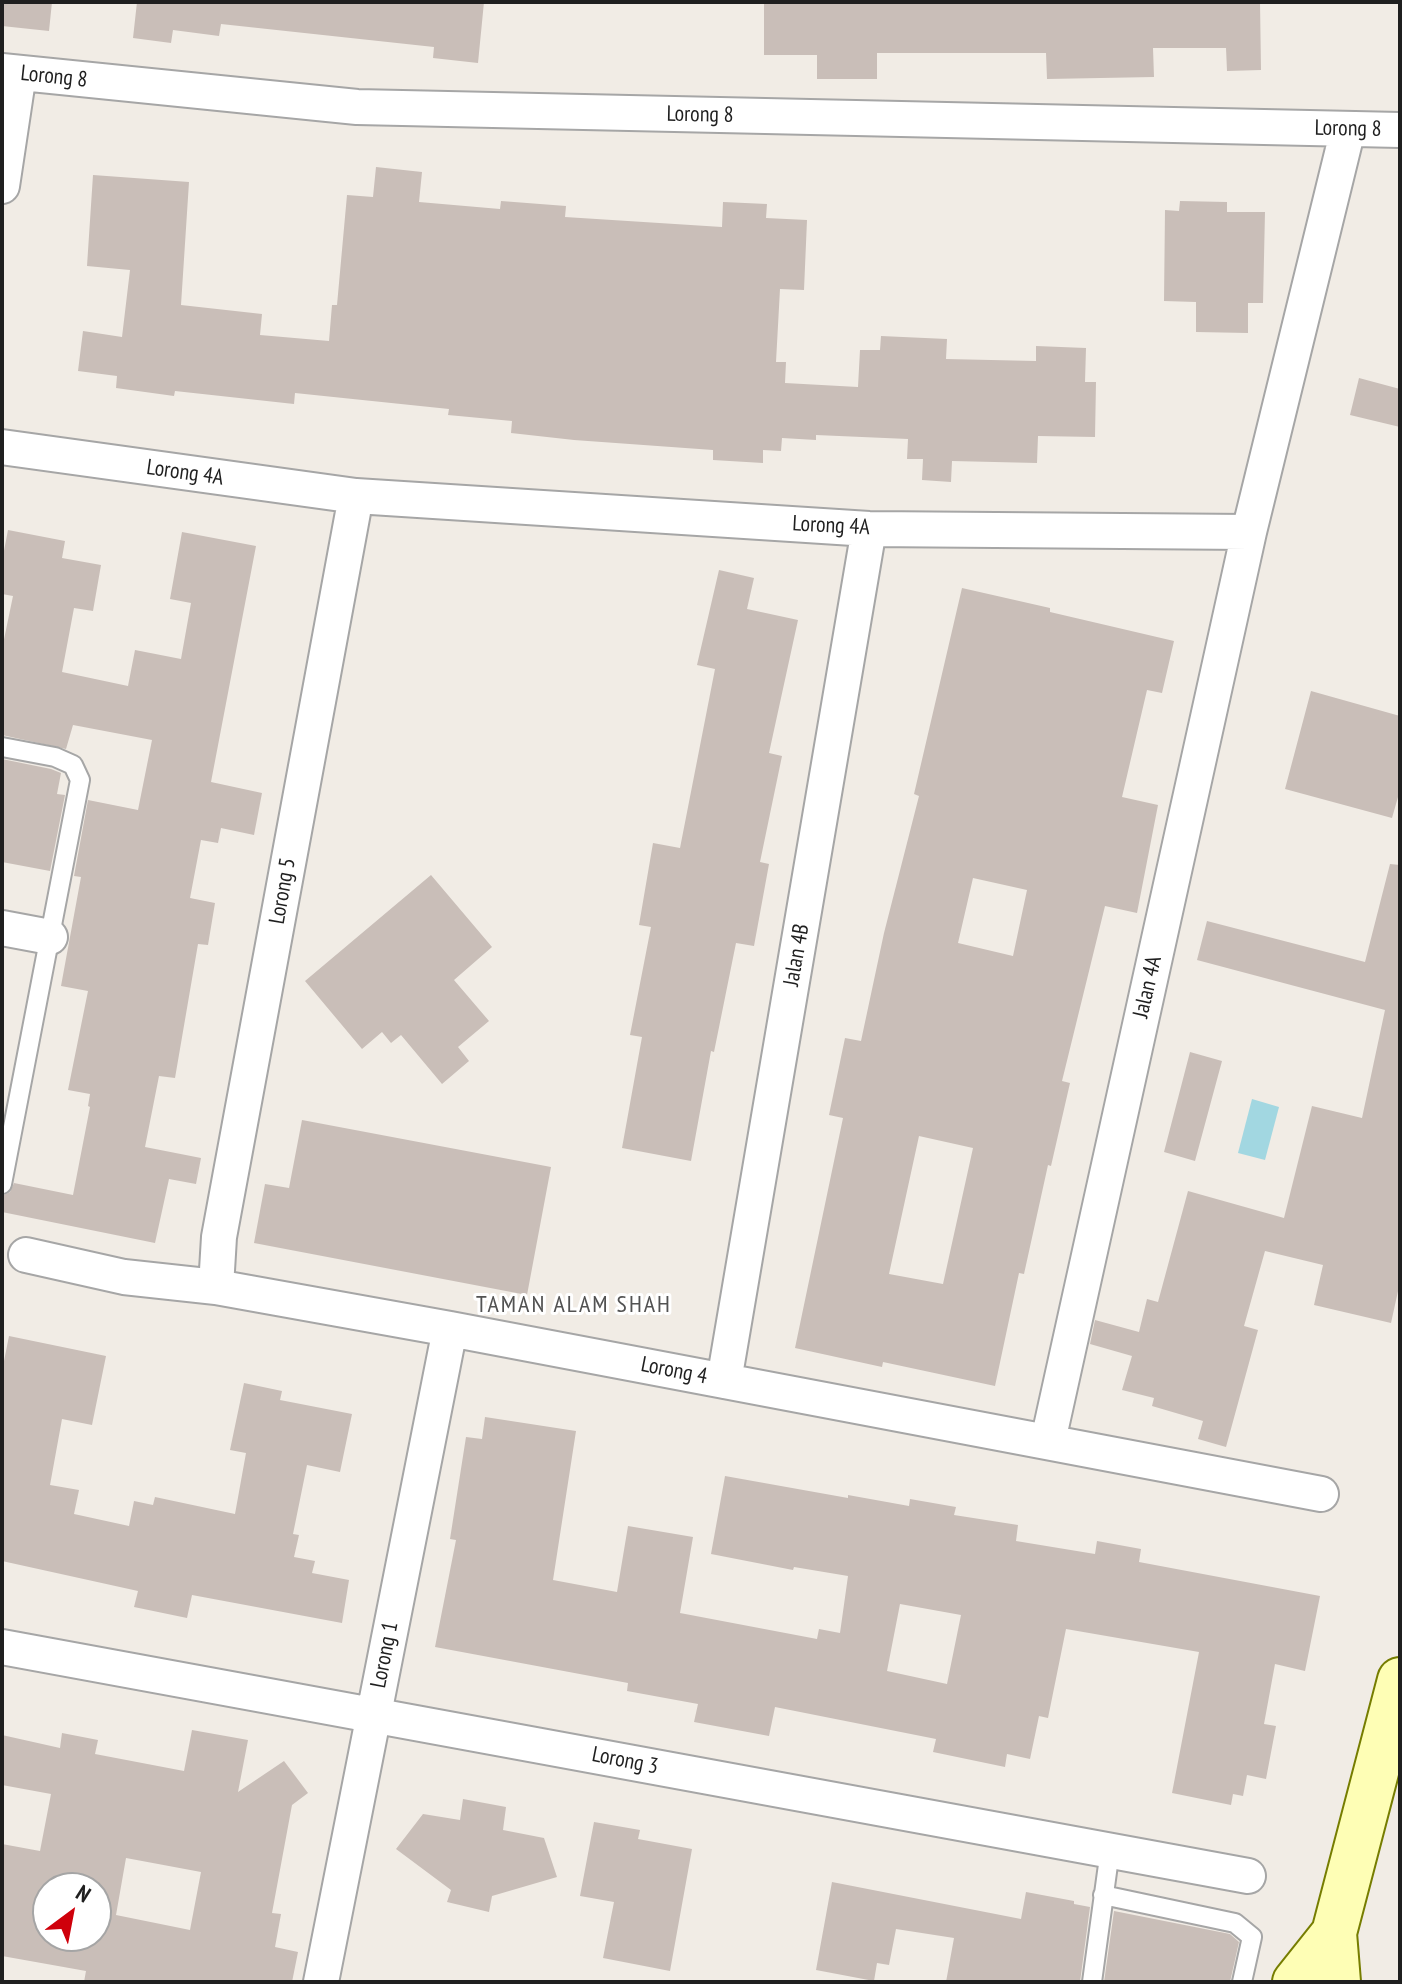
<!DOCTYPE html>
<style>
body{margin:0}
#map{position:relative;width:1402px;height:1984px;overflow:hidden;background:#f1ece5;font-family:"PT Sans Narrow",sans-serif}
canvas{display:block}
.frame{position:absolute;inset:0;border:4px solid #1f1f1f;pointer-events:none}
.north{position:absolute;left:32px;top:1872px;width:80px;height:80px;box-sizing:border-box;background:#fff;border:2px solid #a5a5a5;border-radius:50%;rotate:32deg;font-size:22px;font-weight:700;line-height:32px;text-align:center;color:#1f1f1f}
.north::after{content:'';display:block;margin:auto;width:28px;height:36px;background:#cf000b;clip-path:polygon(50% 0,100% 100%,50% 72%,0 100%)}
</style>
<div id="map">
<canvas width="1402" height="1984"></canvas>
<div class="frame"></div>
<div class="north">N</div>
</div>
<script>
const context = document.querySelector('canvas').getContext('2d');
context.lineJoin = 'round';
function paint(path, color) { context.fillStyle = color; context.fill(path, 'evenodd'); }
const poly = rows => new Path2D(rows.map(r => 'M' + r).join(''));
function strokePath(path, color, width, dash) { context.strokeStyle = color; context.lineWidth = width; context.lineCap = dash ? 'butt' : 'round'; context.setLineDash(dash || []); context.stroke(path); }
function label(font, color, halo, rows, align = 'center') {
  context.font = font + ' "PT Sans Narrow",sans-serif'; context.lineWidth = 6; context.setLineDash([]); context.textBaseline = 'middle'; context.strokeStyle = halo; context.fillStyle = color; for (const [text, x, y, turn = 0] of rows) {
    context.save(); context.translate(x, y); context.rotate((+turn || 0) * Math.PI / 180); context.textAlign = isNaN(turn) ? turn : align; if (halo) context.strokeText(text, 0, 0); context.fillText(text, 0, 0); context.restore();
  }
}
paint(poly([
 [1252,1099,1279,1107,1265,1160,1238,1153]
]), '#a2d7e1');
paint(poly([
 [2,2,52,2,49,31,2,26],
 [137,2,484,2,478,63,433,58,434,47,221,24,219,36,173,30,171,43,133,38],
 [764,2,1260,2,1261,70,1227,71,1226,48,1153,48,1154,77,1047,79,1046,53,877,53,877,79,817,79,817,55,764,55],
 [376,167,422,172,419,202,500,209,501,201,566,206,565,217,722,227,723,202,767,204,766,218,807,220,804,290,780,289,776,362,786,362,785,383,858,387,860,350,880,350,881,336,947,339,946,359,1036,361,1036,346,1086,348,1085,382,1096,382,1095,437,1038,436,1037,463,952,461,951,482,922,480,923,459,907,459,908,439,816,435,816,440,782,438,781,451,763,450,763,463,713,460,713,450,574,440,511,433,512,421,448,415,449,409,295,393,294,404,175,391,174,396,116,388,117,376,78,371,83,331,122,337,130,270,87,266,93,175,189,182,181,305,262,314,260,335,329,341,332,305,337,305,347,195,373,197],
 [1180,201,1227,202,1227,212,1265,212,1263,303,1248,303,1248,333,1196,332,1196,302,1164,301,1165,210,1179,211],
 [1359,378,1400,389,1400,427,1350,415],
 [8,530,65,541,62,558,101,565,93,611,74,608,62,672,128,686,135,650,181,659,191,603,170,599,182,532,256,546,211,782,262,793,254,835,221,828,218,843,201,840,190,898,215,903,208,945,198,944,175,1078,159,1076,145,1147,201,1158,196,1184,169,1179,155,1243,2,1212,2,1196,10,1192,14,1183,73,1195,90,1107,88,1106,90,1094,68,1090,88,991,61,986,81,877,74,876,88,800,138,810,152,740,73,725,66,749,2,735,2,649,13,596,2,594,2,561],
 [719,570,754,578,747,609,798,620,769,753,782,756,760,862,769,864,754,946,736,943,714,1052,711,1051,691,1161,622,1148,642,1037,630,1035,651,927,639,925,653,843,680,848,715,669,697,665],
 [962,588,1050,608,1050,612,1174,641,1162,693,1147,690,1122,797,1158,805,1137,913,1105,906,1062,1081,1070,1083,1051,1166,1048,1165,1024,1274,1019,1273,995,1386,883,1362,882,1367,795,1348,843,1118,829,1115,845,1038,861,1041,884,933,919,796,914,794],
 [973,878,1027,890,1013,956,958,943],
 [919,1136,973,1148,943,1284,889,1274],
 [1311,691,1400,716,1400,790,1392,818,1285,789],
 [2,759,51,769,61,773,57,794,65,795,50,871,2,862],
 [1390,864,1400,865,1400,1282,1391,1323,1314,1305,1323,1265,1265,1251,1244,1326,1258,1330,1226,1447,1198,1439,1203,1421,1152,1406,1154,1398,1122,1390,1132,1356,1090,1344,1095,1320,1139,1332,1147,1299,1158,1302,1188,1191,1284,1218,1312,1106,1362,1118,1385,1010,1197,960,1207,921,1365,962],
 [431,875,492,947,454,980,489,1021,458,1047,469,1061,442,1084,401,1035,391,1043,382,1032,362,1049,305,981],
 [1190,1052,1222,1061,1195,1161,1164,1152],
 [302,1120,551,1167,527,1295,254,1243,265,1184,289,1188],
 [9,1336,106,1356,92,1425,62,1419,50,1485,79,1490,74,1514,129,1526,134,1501,153,1505,155,1497,235,1514,246,1453,230,1450,244,1383,282,1391,280,1400,352,1414,340,1472,307,1465,293,1534,299,1535,294,1557,315,1561,312,1573,349,1580,342,1623,192,1595,187,1618,134,1607,138,1591,2,1561,2,1371],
 [485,1417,576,1431,553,1580,617,1592,628,1526,693,1537,680,1613,817,1639,819,1629,840,1633,848,1576,794,1567,793,1570,711,1554,725,1476,848,1498,848,1495,909,1506,910,1499,956,1507,954,1515,1018,1525,1016,1541,1095,1554,1097,1541,1141,1549,1139,1562,1320,1596,1305,1671,1275,1664,1264,1724,1276,1726,1266,1779,1247,1775,1243,1796,1233,1794,1231,1805,1172,1793,1199,1652,1066,1629,1048,1718,1039,1716,1030,1759,1007,1754,1005,1767,933,1752,936,1739,775,1707,769,1736,694,1722,698,1704,627,1691,628,1683,435,1647,456,1540,450,1539,466,1437,482,1439],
 [900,1604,961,1615,947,1684,887,1671],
 [192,1730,248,1740,238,1792,284,1761,308,1793,292,1805,272,1913,281,1914,275,1947,298,1952,292,1982,84,1982,86,1971,2,1956,2,1844,40,1851,51,1794,2,1785,2,1735,60,1748,62,1733,98,1740,95,1754,184,1771],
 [126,1858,201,1872,190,1930,116,1915],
 [48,1888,96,1888,96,1936,48,1936],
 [463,1799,506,1807,503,1830,544,1838,557,1877,492,1896,489,1912,447,1902,451,1890,396,1849,423,1814,460,1820],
 [594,1822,640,1830,638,1839,692,1849,670,1971,603,1958,614,1902,580,1896],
 [832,1882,1021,1919,1026,1892,1074,1901,1074,1904,1090,1907,1080,1982,946,1982,954,1938,896,1929,889,1965,877,1963,874,1981,816,1970],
 [1114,1911,1230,1934,1239,1942,1230,1982,1104,1982]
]), '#c9beb8');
const service = poly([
 [2,747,55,757,73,765,80,780,2,1184],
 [1103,1895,1235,1923,1252,1937,1242,1982],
 [1092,1982,1110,1850]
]);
const minor = poly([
 [2,71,357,107,1400,130],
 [2,186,19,73],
 [2,447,356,496,869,529,1249,532],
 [2,928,50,937],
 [26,1255,124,1277,216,1287,450,1329,1321,1494],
 [216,1287,219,1237,356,496],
 [724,1381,869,529],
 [1048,1441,1249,532,1348,129],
 [2,1647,1248,1876],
 [321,1982,450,1329]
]);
const secondary = poly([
 [1295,1982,1334,1933],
 [1338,1982,1334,1933,1400,1680]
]);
strokePath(service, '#a6a6a6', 22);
strokePath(minor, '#a6a6a6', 38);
strokePath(secondary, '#767d00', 48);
strokePath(service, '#fff', 18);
strokePath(minor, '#fff', 34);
strokePath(secondary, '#fefeb5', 44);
label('22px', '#1f1f1f', '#fff', [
 ["Lorong 8",54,77,6],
 ["Lorong 8",700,115,1],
 ["Lorong 8",1348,129,1],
 ["Lorong 4A",185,473,8],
 ["Lorong 4A",831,526,3],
 ["Lorong 5",283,891,-80],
 ["Jalan 4B",797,955,-80],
 ["Jalan 4A",1148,987,-77],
 ["Lorong 4",674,1371,11],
 ["Lorong 1",385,1655,-79],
 ["Lorong 3",625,1761,11]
]);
context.letterSpacing = '2px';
label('24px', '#525252', '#fff', [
 ["TAMAN ALAM SHAH",574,1305]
]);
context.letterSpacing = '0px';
</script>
